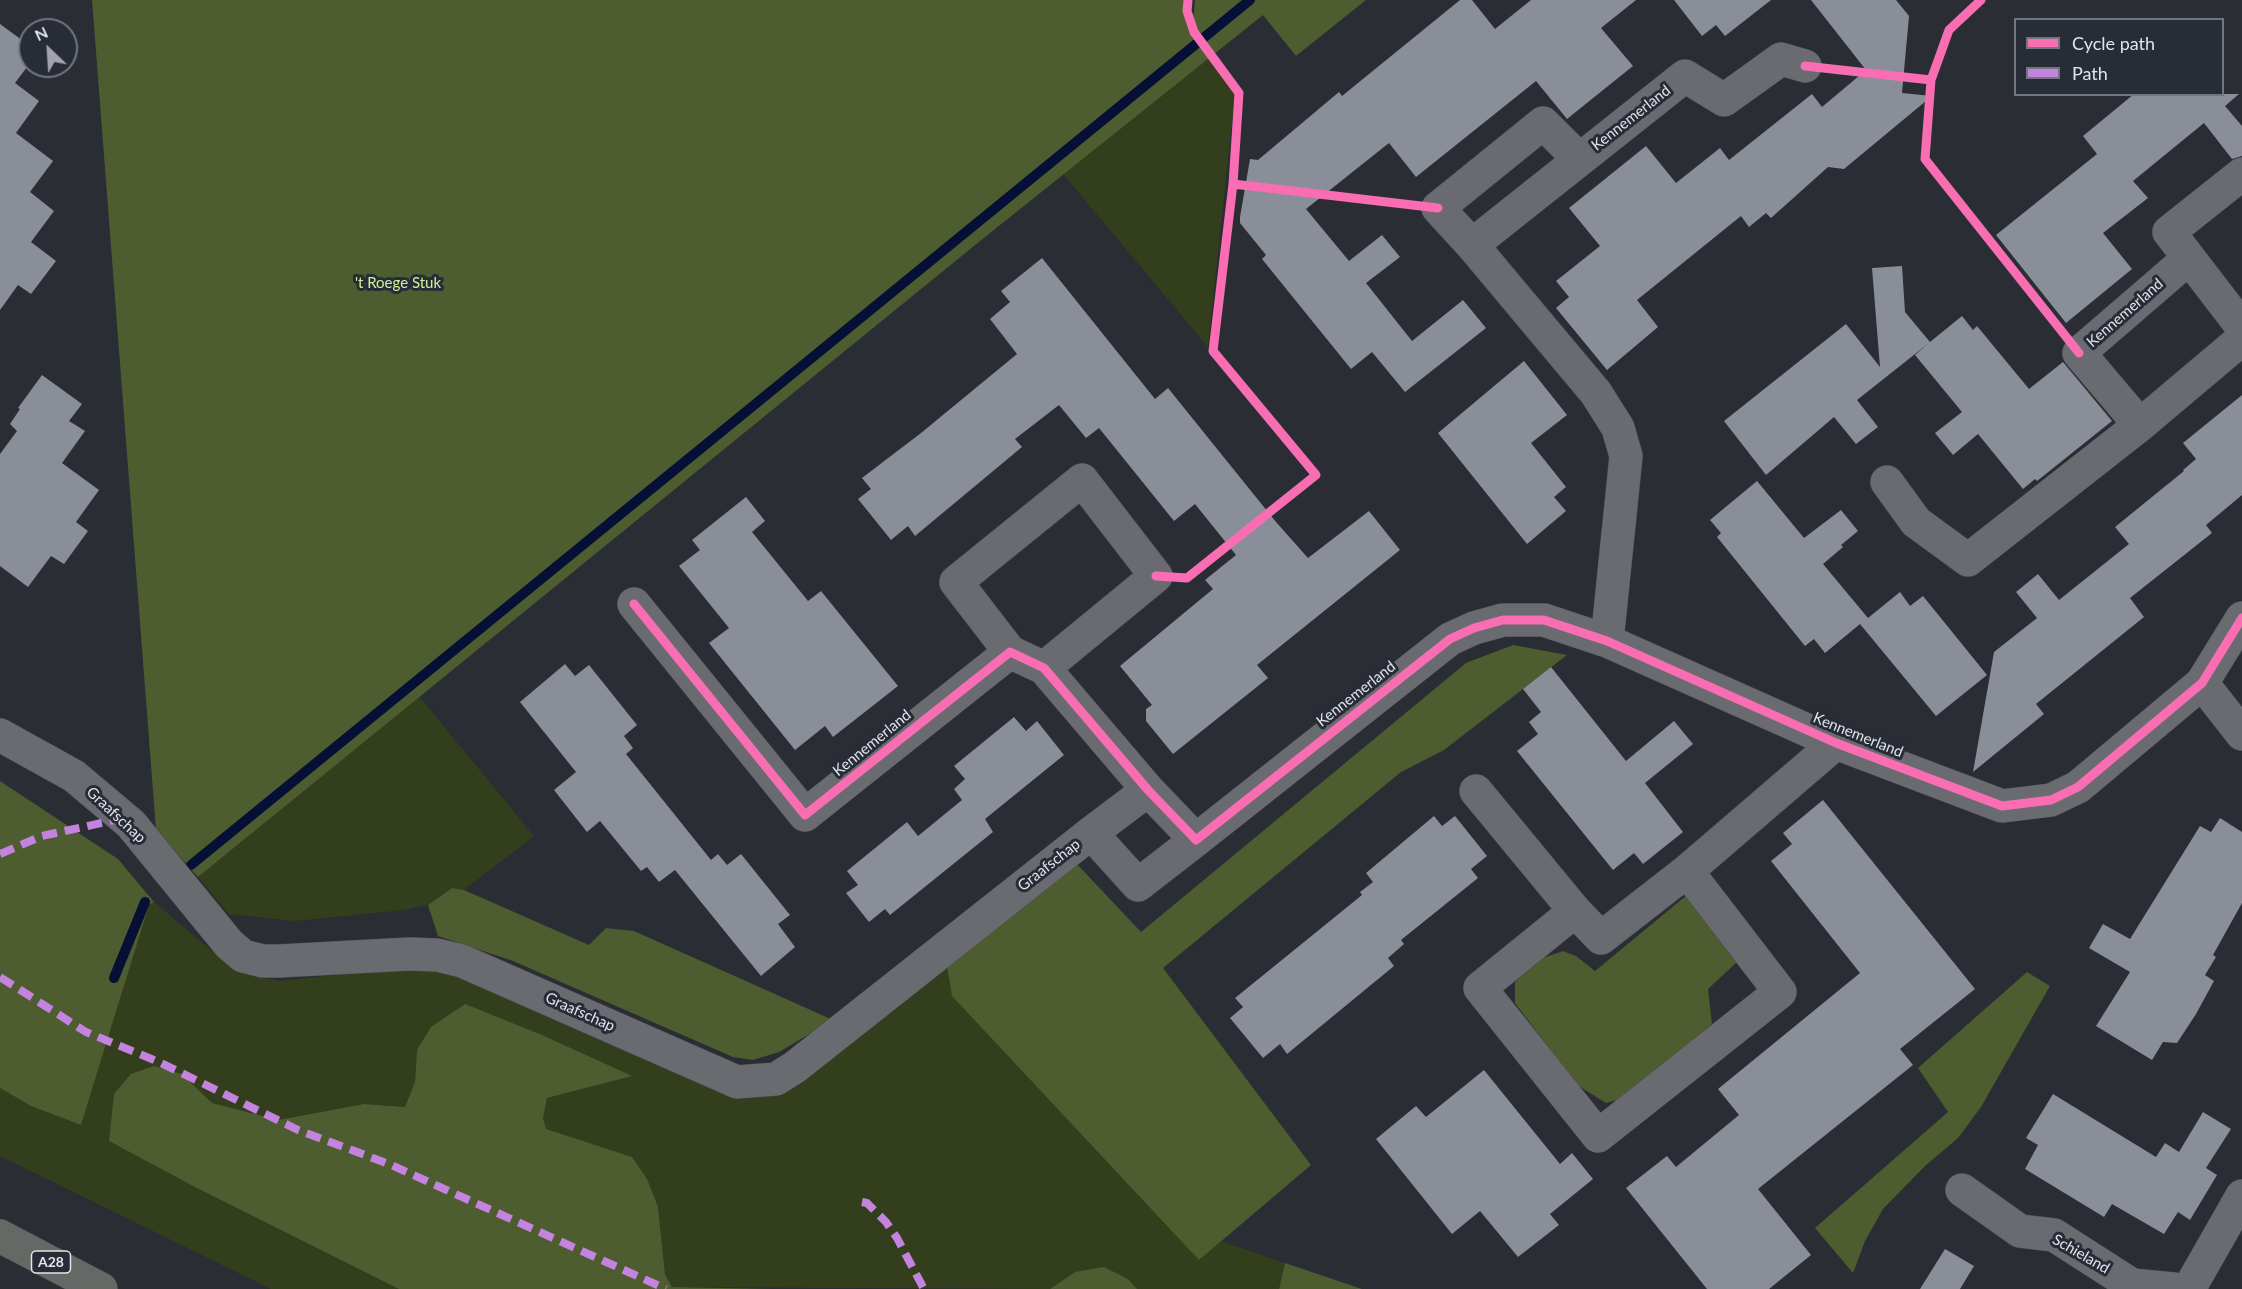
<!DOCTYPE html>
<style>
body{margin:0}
#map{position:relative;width:2242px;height:1289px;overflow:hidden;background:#2a2d34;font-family:Lato,sans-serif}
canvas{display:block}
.legend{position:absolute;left:2014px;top:18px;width:210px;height:78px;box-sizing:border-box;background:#272c37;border:2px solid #71767f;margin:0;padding:8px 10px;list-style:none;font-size:18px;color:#e1e4eb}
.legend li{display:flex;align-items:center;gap:12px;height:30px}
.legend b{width:30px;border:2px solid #71767f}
.north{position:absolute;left:18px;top:18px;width:60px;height:60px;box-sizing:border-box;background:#272c37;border:2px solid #71767f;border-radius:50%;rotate:335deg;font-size:16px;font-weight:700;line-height:24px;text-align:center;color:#e1e4eb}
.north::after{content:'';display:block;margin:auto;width:21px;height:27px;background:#a1a4ab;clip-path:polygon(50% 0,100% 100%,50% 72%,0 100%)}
</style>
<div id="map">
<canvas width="2242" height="1289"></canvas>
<ul class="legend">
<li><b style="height:8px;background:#f96db3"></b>Cycle path</li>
<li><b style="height:8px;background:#c483df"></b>Path</li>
</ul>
<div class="north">N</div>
</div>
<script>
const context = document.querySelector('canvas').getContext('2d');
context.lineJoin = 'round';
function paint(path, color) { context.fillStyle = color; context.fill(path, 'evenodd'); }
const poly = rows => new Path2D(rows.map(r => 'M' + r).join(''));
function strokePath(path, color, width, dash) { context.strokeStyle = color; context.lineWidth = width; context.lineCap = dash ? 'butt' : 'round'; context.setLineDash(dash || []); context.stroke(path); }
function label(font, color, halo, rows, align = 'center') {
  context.font = font + ' Lato,sans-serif'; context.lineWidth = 6; context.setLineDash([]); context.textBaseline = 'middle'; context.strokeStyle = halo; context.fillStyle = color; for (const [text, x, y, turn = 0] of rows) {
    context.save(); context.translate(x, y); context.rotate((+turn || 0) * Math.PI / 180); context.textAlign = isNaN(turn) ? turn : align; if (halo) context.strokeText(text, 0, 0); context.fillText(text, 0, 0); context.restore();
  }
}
paint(poly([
 [1208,58,1235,94,1208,347,1063,174],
 [419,696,534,836,464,890,452,888,428,905,404,910,295,921,229,914,198,877],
 [154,902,224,961,255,976,280,981,401,968,444,971,728,1089,947,966,1199,1260,1221,1241,1285,1263,1279,1289,1137,1289,1128,1279,1075,1272,1050,1289,672,1287,665,1274,658,1207,632,1157,545,1129,543,1117,547,1098,631,1075,417,1049,415,1082,406,1107,364,1104,278,1120,212,1103,182,1074,109,1141,191,1185,399,1289,271,1289,0,1156,0,1088,31,1106,81,1125,149,904]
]), '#333e1c');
paint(poly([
 [92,0,1188,0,1193,21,1195,0,1366,0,1296,56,1263,15,985,237,198,877,156,830],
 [1513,645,1567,655,1444,750,1401,772,1163,968,1311,1165,1199,1260,952,996,947,966,1074,861,1141,932,1466,663],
 [0,781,118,859,154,902,149,905,81,1125,31,1106,0,1088],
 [452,888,464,890,589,945,606,928,634,931,833,1020,779,1052,753,1060,733,1057,513,961,438,936,428,905],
 [1687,895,1737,962,1708,989,1712,1024,1624,1098,1606,1103,1577,1085,1515,1003,1515,982,1537,960,1563,951,1576,956,1595,971],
 [2027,972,2050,986,1981,1107,1958,1138,1925,1166,1883,1209,1865,1241,1853,1273,1815,1228,1948,1112,1918,1068],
 [465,1004,542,1035,632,1076,547,1098,543,1118,546,1129,632,1157,647,1179,658,1207,665,1274,672,1287,773,1289,399,1289,191,1185,109,1141,114,1094,131,1074,154,1066,182,1074,212,1103,278,1120,364,1104,405,1107,415,1082,417,1050,431,1027],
 [1285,1263,1362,1289,1279,1289],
 [1104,1267,1128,1279,1137,1289,1050,1289,1075,1272]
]), '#4d5d2f');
strokePath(poly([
 [191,865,1250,0],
 [114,978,145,902]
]), '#060f36', 10);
paint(poly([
 [1460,0,1472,0,1495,29,1531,0,1636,0,1601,28,1633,66,1567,119,1536,81,1416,177,1389,143,1306,209,1349,261,1382,235,1400,257,1366,283,1412,341,1463,300,1486,328,1405,392,1372,352,1351,369,1262,259,1266,255,1240,223,1240,217,1250,159,1258,160,1339,92,1342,96],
 [1674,0,1771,0,1725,36,1716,25,1702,36],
 [1811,0,1896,0,1909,16,1902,93,1932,96,1844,169,1828,167,1771,218,1766,213,1749,227,1741,216,1637,300,1658,327,1607,370,1556,308,1569,297,1556,281,1600,246,1569,208,1646,146,1676,183,1720,148,1729,160,1812,94,1822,107,1866,70],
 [0,24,30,46,30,63,15,83,39,101,16,133,53,161,30,192,54,211,31,242,56,261,31,294,18,285,0,310],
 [2134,94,2239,94,2225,106,2242,126,2242,156,2232,159,2204,123,2133,181,2148,198,2103,233,2132,269,2066,323,1996,235,2097,154,2083,136],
 [1042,258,1155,399,1168,388,1276,522,1308,558,1369,511,1400,550,1257,665,1268,678,1173,754,1146,721,1146,709,1152,705,1120,666,1213,589,1205,580,1236,555,1195,504,1174,521,1099,428,1086,438,1059,405,1015,439,1022,447,915,536,908,526,891,540,858,499,871,489,862,478,921,433,1017,354,990,319,1010,302,1001,291],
 [1902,266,1905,312,1930,342,1962,316,1973,330,1977,326,2029,389,2063,362,2112,421,2037,481,2035,479,2023,489,1978,434,1953,455,1935,433,1962,412,1915,355,1929,343,1857,400,1878,427,1856,444,1834,417,1766,475,1724,421,1846,324,1880,367,1872,268],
 [1524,361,1567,415,1531,443,1566,487,1554,497,1566,511,1527,544,1438,433],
 [42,375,82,404,69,421,85,431,62,463,99,490,76,522,88,531,64,564,51,556,28,587,0,566,0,454,17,431,10,424,20,409,18,408],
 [2242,395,2242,495,2206,525,2212,533,2130,598,2144,617,2036,704,2044,714,1973,772,1994,652,2037,618,2016,592,2038,574,2059,600,2129,544,2115,527,2184,471,2183,470,2196,459,2183,443],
 [1757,481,1804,538,1841,510,1858,531,1841,545,1843,547,1823,564,1868,618,1900,592,1910,606,1923,596,1987,675,1936,716,1860,624,1825,653,1814,639,1805,646,1717,537,1721,533,1710,520],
 [746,497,765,521,752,532,808,601,821,591,898,686,833,737,825,726,795,750,709,643,729,628,679,566,700,550,692,540],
 [565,664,575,676,589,665,637,725,624,736,633,748,626,754,711,860,718,854,727,865,741,854,790,915,778,924,795,947,761,976,675,870,659,882,647,867,641,871,600,821,587,832,554,790,576,772,520,702],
 [1551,667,1626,761,1674,721,1693,744,1645,783,1683,832,1643,864,1634,853,1613,870,1517,751,1538,734,1529,722,1541,712,1523,689],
 [1014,717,1026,731,1037,721,1064,755,985,819,993,832,890,915,885,909,869,922,846,893,858,885,847,871,907,822,918,836,962,800,954,789,965,779,954,766],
 [1823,800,1975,989,1900,1049,1913,1065,1758,1189,1811,1255,1769,1289,1707,1289,1626,1188,1667,1156,1676,1167,1739,1115,1718,1089,1860,973,1771,861,1792,844,1783,833],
 [1434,816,1442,826,1455,816,1487,856,1471,869,1478,878,1401,940,1404,944,1388,958,1394,966,1287,1054,1280,1044,1263,1058,1230,1018,1243,1007,1235,998,1362,895,1360,892,1373,882,1366,873],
 [2220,818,2242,832,2242,903,2213,955,2216,957,2205,975,2214,981,2196,1014,2177,1043,2163,1042,2152,1060,2096,1026,2130,972,2089,948,2103,924,2130,939,2200,826,2211,832],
 [1484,1070,1560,1164,1572,1153,1593,1179,1550,1214,1559,1225,1518,1257,1480,1211,1452,1234,1376,1139,1416,1106,1426,1117],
 [2053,1094,2156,1157,2165,1143,2179,1152,2203,1112,2231,1129,2206,1168,2217,1175,2190,1220,2178,1212,2164,1234,2112,1204,2104,1217,2025,1169,2038,1145,2026,1138],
 [1945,1249,1974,1266,1960,1289,1920,1289]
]), '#8a8e98');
const minor = poly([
 [2242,174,2169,232,2242,327],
 [1472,245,1438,208,1543,123,1579,159],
 [2140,425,2079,353,2188,259],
 [1887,482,1916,522,1968,560,2140,425,2242,339],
 [634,604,805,815,1010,652,1044,668,1148,790,1196,840,1450,639,1474,628,1503,620,1544,620,1607,641,1836,743,2002,806,2051,800,2078,787,2202,683,2242,618],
 [1607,641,1626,456,1618,428,1596,393,1472,245,1685,76,1724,100,1781,59,1805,66],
 [1010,652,956,582,1082,480,1156,576,1044,668],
 [2202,683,2242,734],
 [0,735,74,776,131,824,229,944,243,956,263,961,279,961,409,954,437,955,462,961,737,1082,776,1079,795,1067,1091,833,1148,790],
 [1476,791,1575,911,1601,938,1687,871,1836,743],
 [1091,833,1138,885,1196,840],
 [1575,911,1480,988,1598,1136,1780,992,1687,871],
 [1962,1190,2020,1231,2054,1235,2132,1285,2174,1289],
 [2189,1289,2242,1196]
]);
const highway = poly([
 [0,1236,101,1289]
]);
strokePath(minor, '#494b51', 34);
strokePath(highway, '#494b51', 34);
strokePath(minor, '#696b70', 33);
strokePath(highway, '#656965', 33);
strokePath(poly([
 [0,854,42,836,124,818],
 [0,977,86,1032,159,1062,298,1130,389,1164,666,1289],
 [862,1202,867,1203,886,1222,897,1238,924,1289]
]), '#c483df', 8, [15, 8]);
strokePath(poly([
 [1981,0,1949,30,1931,80,1925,159,2079,353],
 [1805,66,1931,80],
 [1233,184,1438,208],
 [1156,576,1187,578,1316,475,1213,351,1233,184,1239,93,1194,32,1187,11,1188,0],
 [634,604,805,815,1010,652,1044,668,1148,790,1196,840,1450,639,1474,628,1503,620,1544,620,1607,641,1836,743,2002,806,2051,800,2078,787,2202,683,2242,618]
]), '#f96db3', 9);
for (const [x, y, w] of [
 [51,1262,39]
]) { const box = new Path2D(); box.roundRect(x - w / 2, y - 11, w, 22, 4.5); context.fillStyle = '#272c37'; context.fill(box); strokePath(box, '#e1e4eb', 1.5); }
label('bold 14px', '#e1e4eb', null, [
 ["A28",51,1262]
]);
label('15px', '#e1e4eb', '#272c37', [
 ["Kennemerland",1631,118,-38],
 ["Kennemerland",2125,313,-41],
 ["Kennemerland",1356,694,-38],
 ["Kennemerland",1858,735,22],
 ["Kennemerland",872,743,-39],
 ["Graafschap",116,815,43],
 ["Graafschap",1049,865,-38],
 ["Graafschap",580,1012,24],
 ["Schieland",2081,1254,30]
]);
label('15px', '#cfee9a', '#272c37', [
 ["'t Roege Stuk",398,283]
]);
</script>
